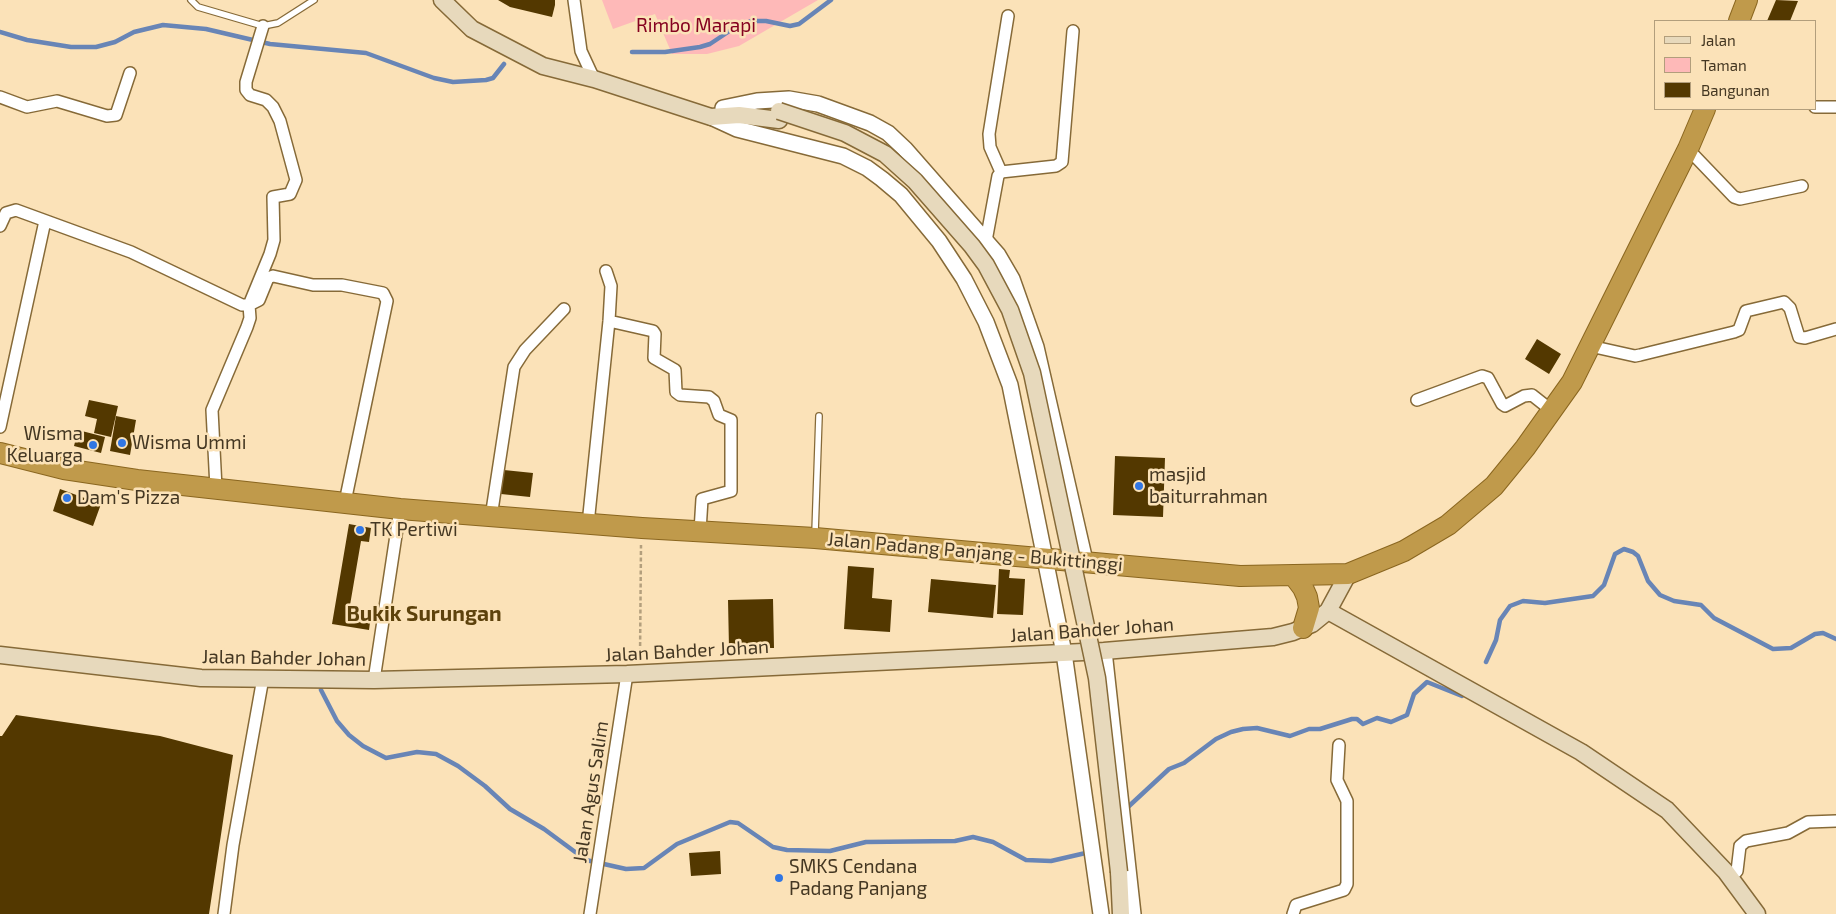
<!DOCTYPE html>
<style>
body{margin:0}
#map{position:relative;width:1836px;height:914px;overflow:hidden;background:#fbe2b8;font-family:"Exo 2",sans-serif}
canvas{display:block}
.legend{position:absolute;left:1654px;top:20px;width:162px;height:90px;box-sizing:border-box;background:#fbe2b8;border:1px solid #b29e7c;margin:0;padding:6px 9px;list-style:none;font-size:15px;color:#443722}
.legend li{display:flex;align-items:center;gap:10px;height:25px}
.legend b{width:25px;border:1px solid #b29e7c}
</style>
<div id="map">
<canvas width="1836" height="914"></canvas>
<ul class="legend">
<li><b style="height:6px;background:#e7d9bc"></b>Jalan</li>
<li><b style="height:14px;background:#feb9b8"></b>Taman</li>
<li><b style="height:14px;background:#533800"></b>Bangunan</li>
</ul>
</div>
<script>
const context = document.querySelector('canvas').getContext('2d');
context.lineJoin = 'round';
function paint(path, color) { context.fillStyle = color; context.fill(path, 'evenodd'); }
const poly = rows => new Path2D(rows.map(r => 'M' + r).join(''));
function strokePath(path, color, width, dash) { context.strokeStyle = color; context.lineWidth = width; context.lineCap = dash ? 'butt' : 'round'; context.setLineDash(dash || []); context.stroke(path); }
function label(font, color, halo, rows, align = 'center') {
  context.font = font + ' "Exo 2",sans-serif'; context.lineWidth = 5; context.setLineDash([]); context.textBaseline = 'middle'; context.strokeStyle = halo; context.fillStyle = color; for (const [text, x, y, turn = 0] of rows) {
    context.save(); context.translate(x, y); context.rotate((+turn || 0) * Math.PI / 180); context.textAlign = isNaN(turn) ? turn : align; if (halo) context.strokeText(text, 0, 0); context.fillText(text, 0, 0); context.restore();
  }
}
paint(poly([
 [602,0,818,0,739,46,707,54,672,54,655,14,613,29]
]), '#feb9b8');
strokePath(poly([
 [0,32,27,40,71,47,96,47,115,42,134,32,163,25,206,29,270,44,366,53,434,78,453,82,486,80,493,78,504,64],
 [632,52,665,52,700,47,710,44,734,28,751,21,766,21,790,26,799,24,831,0],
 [1486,662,1496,640,1500,620,1510,606,1523,601,1545,603,1593,596,1604,585,1615,554,1624,549,1633,552,1638,556,1648,581,1660,595,1674,601,1701,605,1714,618,1773,649,1791,648,1815,634,1823,633,1836,639],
 [321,690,337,721,349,735,363,746,386,758,417,752,436,754,458,766,485,786,510,809,544,829,586,860,626,869,644,868,677,844,730,822,738,823,773,847,787,850,830,851,866,842,955,841,973,837,993,842,1026,860,1051,861,1090,852],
 [1128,807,1169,769,1184,763,1216,739,1231,732,1243,729,1257,728,1290,736,1309,729,1320,729,1352,719,1357,719,1363,724,1377,718,1391,722,1407,715,1414,694,1427,682,1462,696]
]), '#6885b6', 4.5);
paint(poly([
 [498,0,555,0,555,5,552,17,510,7],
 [1776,0,1798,1,1790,21,1767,21],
 [1537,339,1561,354,1549,374,1525,359],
 [89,400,118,406,111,437,94,433,97,419,85,416],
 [116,416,136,420,130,455,110,451],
 [78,430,105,437,101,453,74,446],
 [1115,456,1165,458,1163,517,1113,515],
 [504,470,533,473,530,497,501,494],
 [60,489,101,504,93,526,53,511],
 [349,524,371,528,369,542,361,541,349,611,371,615,369,630,332,624],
 [848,566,874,568,872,598,892,600,890,632,844,629],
 [999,569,1010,570,1009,578,1025,579,1023,615,997,614],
 [931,579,996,585,993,618,928,612],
 [773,599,774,648,729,648,728,600],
 [16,715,160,736,233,755,209,914,0,914,0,736,2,736],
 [720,851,721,874,691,876,689,853]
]), '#533800');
const service = poly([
 [191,0,198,7,263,26,278,23,314,0],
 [815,533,819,416]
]);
const minor = poly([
 [574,0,581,51,594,79],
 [0,97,27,107,57,101,107,116,116,115,130,73],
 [1815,107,1836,107],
 [1688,149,1734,197,1740,199,1802,186],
 [1001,172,990,147,989,134,1008,16],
 [0,226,6,213,16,210,131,252,242,305,249,305,259,300,268,278,273,276,313,285,342,285,383,293,387,301,345,502],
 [986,241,998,176,1001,172,1056,166,1062,162,1073,31],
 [609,321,653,331,655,334,654,358,675,370,676,392,680,395,709,397,714,401,719,415,731,420,731,491,702,499,700,531],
 [1590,346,1635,356,1640,355,1734,332,1739,330,1746,311,1784,302,1790,308,1799,337,1805,338,1836,329],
 [1417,400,1482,376,1488,378,1502,404,1505,406,1524,396,1532,395,1551,410],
 [0,427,45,221],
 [216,488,212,410,247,327,250,318,249,305,270,254,274,240,273,197,290,194,296,180,280,121,273,107,266,100,250,95,246,90,246,82,263,26],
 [491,517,514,367,525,350,564,309],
 [588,524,609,321,611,286,606,271],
 [374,680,400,509],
 [1730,878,1737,871,1740,846,1746,841,1788,833,1808,822,1836,821],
 [224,914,233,845,263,678],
 [590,914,627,674],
 [1293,914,1296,905,1344,890,1347,884,1347,801,1337,780,1339,745]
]);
const tertiary = poly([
 [723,108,757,101,789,99,818,104,870,123,888,133,905,149,998,255,1012,279,1036,347,1085,561],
 [711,117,737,129,843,156,867,168,882,179,901,195,939,241,964,279,986,322,1010,385,1064,653,1101,914],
 [1104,651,1133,914]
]);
const secondary = poly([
 [442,0,472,29,543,66,594,79,711,117,739,115,779,120],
 [1328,611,1581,752,1667,810,1726,872,1757,914],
 [0,655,201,678,374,680,627,674,1104,651,1273,637,1293,632,1312,624,1328,611,1348,574],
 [1119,872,1121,914]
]);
const trunk = poly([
 [1739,21,1747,0],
 [0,453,64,469,137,480,400,509,642,528,815,538,1240,576,1348,574,1404,551,1448,525,1494,486,1525,448,1572,382,1688,149,1705,109],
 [1294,576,1303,588,1307,597,1309,608,1303,628]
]);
strokePath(service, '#866a38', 8);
strokePath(minor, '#866a38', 14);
strokePath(tertiary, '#866a38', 18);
strokePath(secondary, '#866a38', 19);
strokePath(trunk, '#8a661f', 22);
strokePath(poly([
 [640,659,641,545]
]), '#b39f7d', 2.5, [4, 2.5]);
strokePath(service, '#fff', 5.5);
strokePath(minor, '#fff', 11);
strokePath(tertiary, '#fff', 15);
strokePath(secondary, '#e7d9bc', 16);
strokePath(trunk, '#c09a4b', 20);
const secondaryBridge = poly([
 [779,111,845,133,885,154,915,181,972,246,986,265,1010,310,1032,373,1097,678,1119,872]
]);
strokePath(secondaryBridge, '#866a38', 19, []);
strokePath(secondaryBridge, '#e7d9bc', 16);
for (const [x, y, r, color] of [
 [122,443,5,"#3176e3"],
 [93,445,5,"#3176e3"],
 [1139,486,5,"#3176e3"],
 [67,498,5,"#3176e3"],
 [360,530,5,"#3176e3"],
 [779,878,5,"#3176e3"]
]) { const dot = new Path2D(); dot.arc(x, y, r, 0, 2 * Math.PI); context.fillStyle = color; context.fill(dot); strokePath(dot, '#fbe2b8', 2); }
label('19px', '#850220', '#fbe2b8', [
 ["Rimbo Marapi",696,26]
]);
label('19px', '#443722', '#fbe2b8', [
 ["Wisma",83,434,"right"],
 ["Keluarga",83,456,"right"],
 ["Wisma Ummi",132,443],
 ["masjid",1149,475],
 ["baiturrahman",1149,497],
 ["Dam's Pizza",77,498],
 ["TK Pertiwi",370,530],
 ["SMKS Cendana",789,867],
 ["Padang Panjang",789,889]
], 'left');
label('19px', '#443722', '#fbe2b8', [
 ["Jalan Padang Panjang - Bukittinggi",975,552,5],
 ["Jalan Bahder Johan",1092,630,-4],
 ["Jalan Bahder Johan",687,651,-3],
 ["Jalan Bahder Johan",284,658,1],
 ["Jalan Agus Salim",591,792,-81]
]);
label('bold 21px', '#5d420c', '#fbe2b8', [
 ["Bukik Surungan",424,614]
]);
</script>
